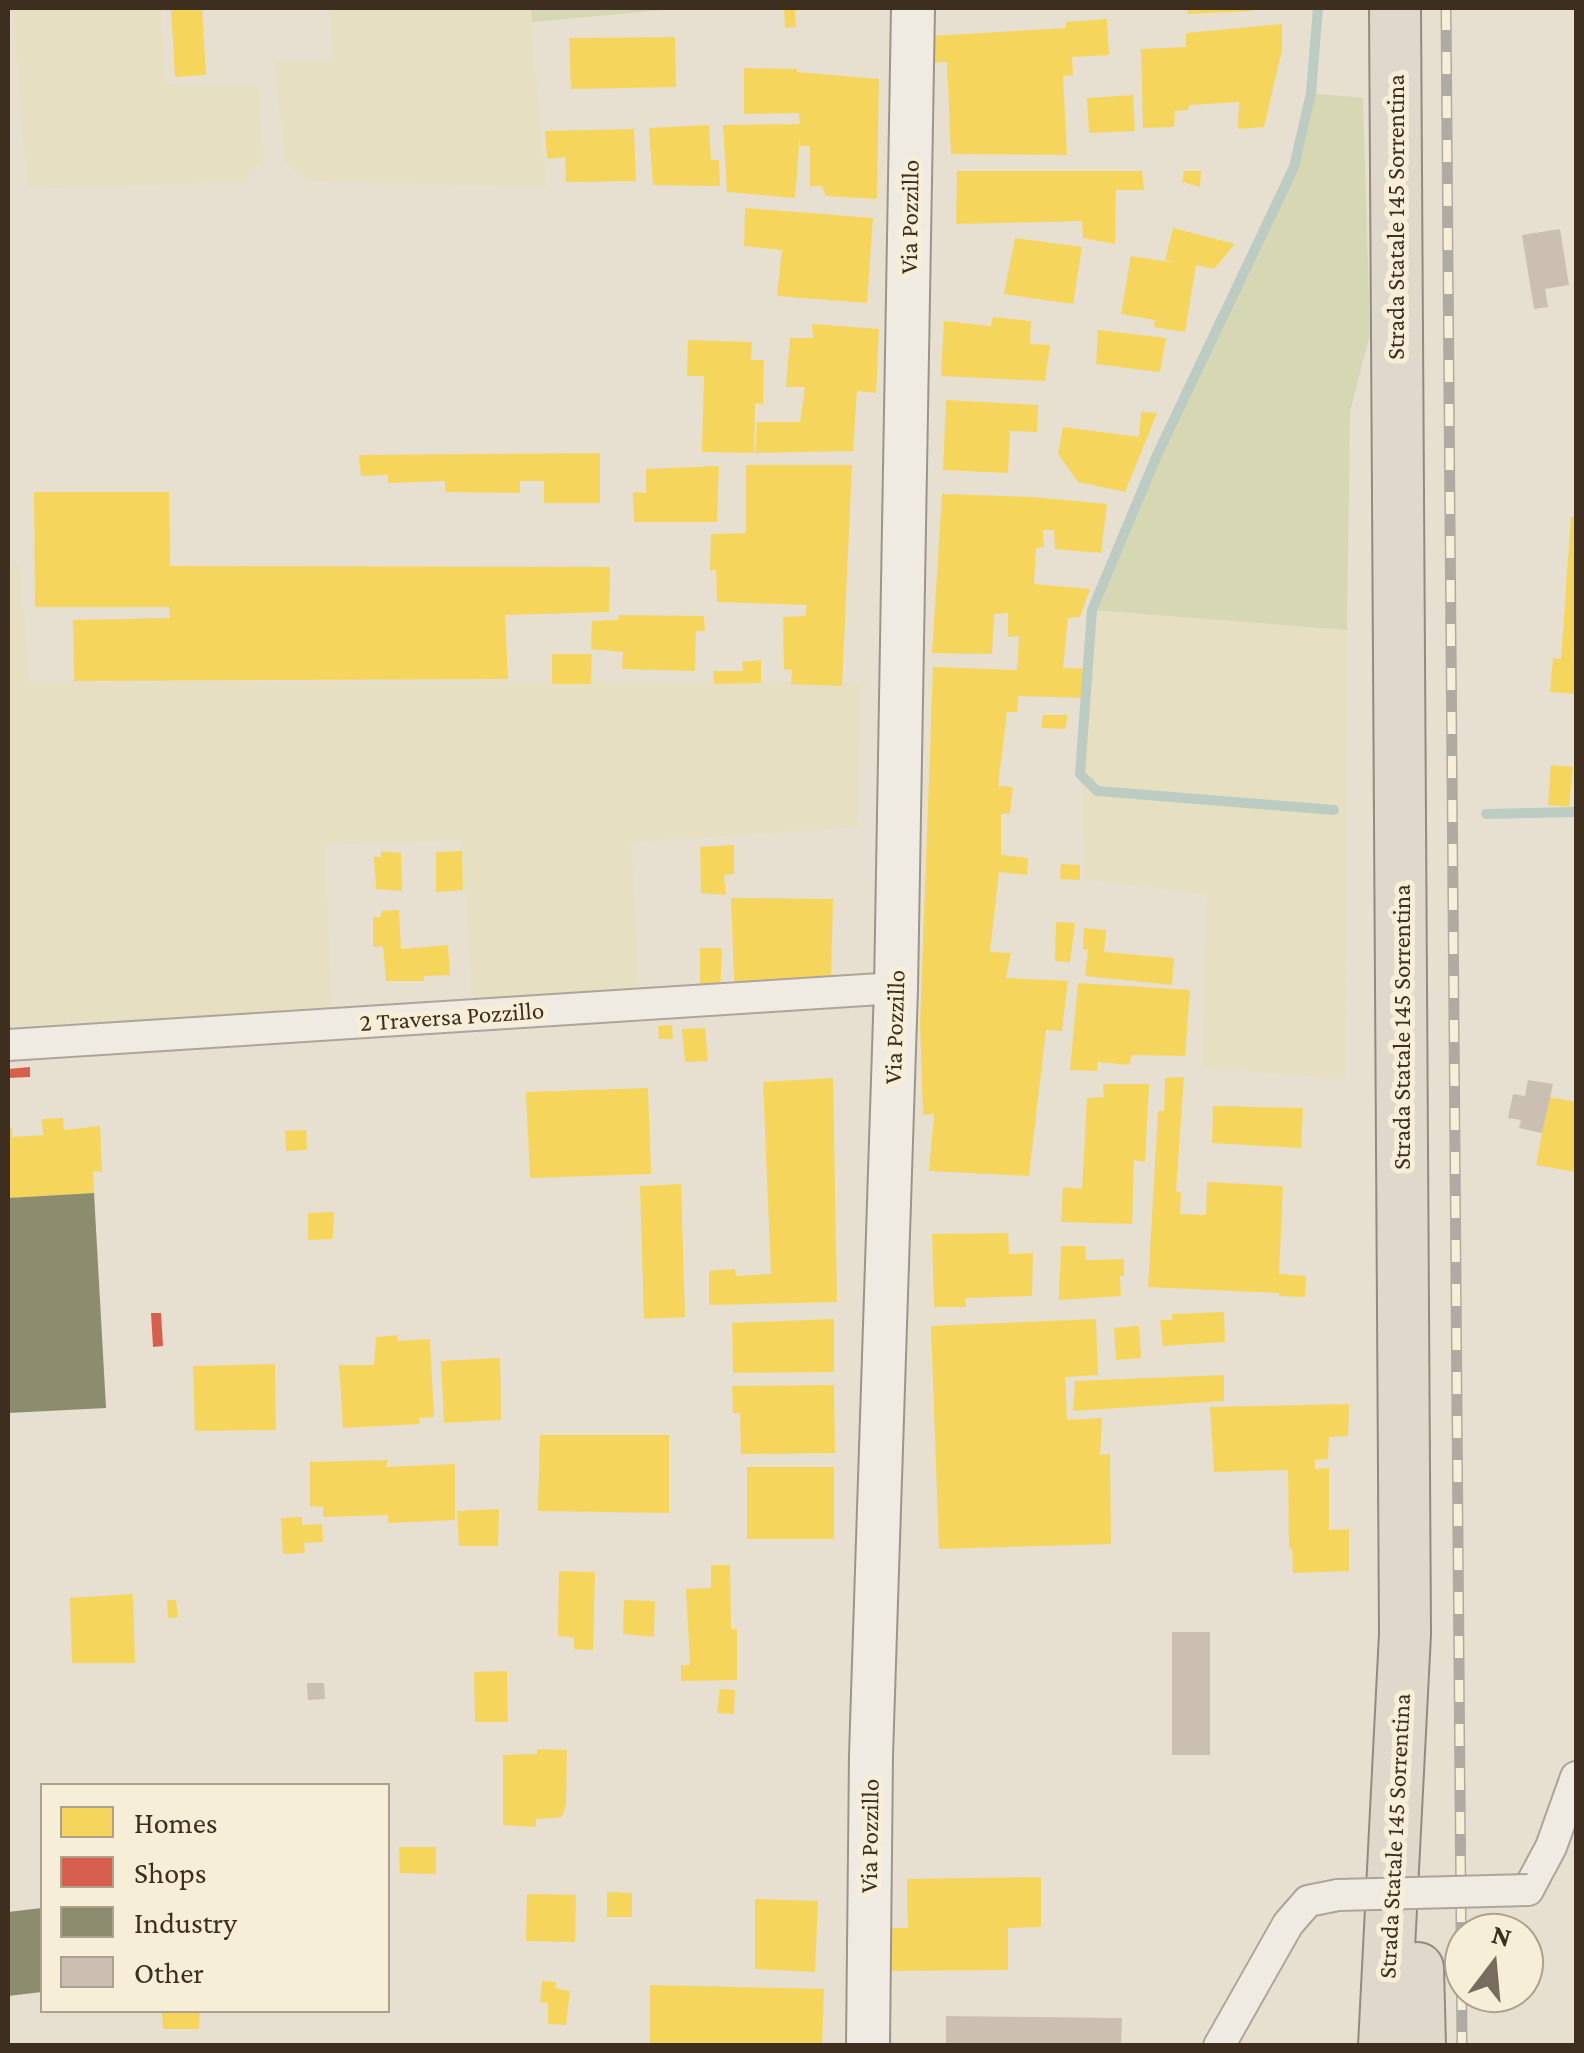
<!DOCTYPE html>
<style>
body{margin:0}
#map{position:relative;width:1584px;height:2053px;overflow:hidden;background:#e7e0d1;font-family:"Crimson Pro",serif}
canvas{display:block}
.frame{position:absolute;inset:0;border:10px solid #3d2e20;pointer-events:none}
.legend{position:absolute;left:40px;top:1783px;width:350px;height:230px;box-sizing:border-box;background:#f7eed8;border:2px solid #ada18e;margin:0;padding:12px 18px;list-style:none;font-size:30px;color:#3d2e20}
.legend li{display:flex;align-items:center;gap:20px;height:50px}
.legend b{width:50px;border:2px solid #ada18e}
.north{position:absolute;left:1444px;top:1913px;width:100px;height:100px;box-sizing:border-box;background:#f7eed8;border:2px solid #ada18e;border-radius:50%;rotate:16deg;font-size:28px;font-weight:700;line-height:40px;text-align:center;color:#3d2e20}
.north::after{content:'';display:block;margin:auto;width:35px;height:45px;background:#786c5e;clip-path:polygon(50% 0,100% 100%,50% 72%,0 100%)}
</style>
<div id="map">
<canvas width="1584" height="2053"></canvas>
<div class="frame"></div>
<ul class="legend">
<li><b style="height:28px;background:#f6d55c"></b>Homes</li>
<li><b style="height:28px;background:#d6604d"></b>Shops</li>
<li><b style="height:28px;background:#8c8c6e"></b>Industry</li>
<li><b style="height:28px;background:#cbbfb2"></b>Other</li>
</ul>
<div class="north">N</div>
</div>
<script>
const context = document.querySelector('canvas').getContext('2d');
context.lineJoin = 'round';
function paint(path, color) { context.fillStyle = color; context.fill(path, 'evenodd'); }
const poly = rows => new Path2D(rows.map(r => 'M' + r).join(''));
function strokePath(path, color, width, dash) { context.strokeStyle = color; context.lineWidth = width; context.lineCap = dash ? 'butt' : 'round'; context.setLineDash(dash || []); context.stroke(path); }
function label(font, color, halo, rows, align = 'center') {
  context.font = font + ' "Crimson Pro",serif'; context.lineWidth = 10; context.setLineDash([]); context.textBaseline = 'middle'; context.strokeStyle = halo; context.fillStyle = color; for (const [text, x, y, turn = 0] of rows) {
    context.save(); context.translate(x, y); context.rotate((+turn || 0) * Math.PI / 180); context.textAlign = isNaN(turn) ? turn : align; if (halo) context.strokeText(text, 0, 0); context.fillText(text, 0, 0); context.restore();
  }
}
paint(poly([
 [12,8,161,8,165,84,258,86,264,157,244,182,27,189],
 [330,8,530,8,546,187,310,181,285,164,274,60,332,62],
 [20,564,30,682,860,682,858,827,631,842,640,990,472,1000,461,840,325,845,332,1012,8,1026,8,565],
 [1092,610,1347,630,1346,1079,1202,1068,1206,895,1085,879,1080,774]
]), '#e6dfc2');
paint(poly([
 [531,8,686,8,532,22],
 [1311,93,1363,98,1370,334,1350,412,1347,630,1092,610,1157,455,1294,167]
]), '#d6d7b3');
paint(poly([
 [171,8,202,8,206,75,175,77],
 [784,8,795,8,796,27,785,28],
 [1187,8,1252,8,1252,11,1188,14],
 [1107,19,1109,55,1072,57,1073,75,1063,76,1067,155,951,154,947,62,932,63,930,36,1066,28,1066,22],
 [1282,24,1282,50,1264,127,1238,129,1239,102,1189,105,1188,110,1175,111,1174,127,1143,128,1141,49,1186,47,1186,33],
 [675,37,676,87,571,89,569,38],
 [744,68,797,69,797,72,879,79,877,199,826,196,822,186,810,186,810,146,800,146,800,135,795,198,727,192,723,125,800,124,799,113,744,114],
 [1133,95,1135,131,1089,133,1087,98],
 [709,125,711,160,719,160,720,186,653,185,649,128],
 [634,129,636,181,566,182,565,157,547,159,545,131],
 [957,171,1142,171,1144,190,1116,190,1115,244,1083,238,1082,221,956,224],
 [1184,171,1201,171,1200,187,1182,182],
 [745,208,873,218,867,303,777,296,782,250,744,246],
 [1173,228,1235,244,1214,269,1196,265,1185,332,1154,327,1155,320,1121,314,1131,256,1176,263,1165,260],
 [1015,238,1082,247,1073,304,1004,294],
 [993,317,1031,321,1030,344,1050,345,1045,381,941,376,944,321,991,326],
 [812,324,879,329,876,393,857,391,853,451,755,453,757,422,800,422,805,387,786,387,790,338,813,338],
 [1098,330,1166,338,1160,372,1096,364],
 [688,340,752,342,751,360,764,360,763,404,755,403,754,453,702,452,704,376,687,376],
 [946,400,1038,405,1037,432,1010,431,1008,473,943,470],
 [1141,412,1157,413,1125,492,1078,482,1058,454,1063,427,1139,437],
 [600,453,600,503,544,503,544,481,520,481,520,493,445,492,445,481,388,483,388,475,361,476,359,455],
 [746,465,852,465,842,686,791,684,792,670,784,669,783,617,805,616,807,605,717,602,716,570,710,570,711,534,746,533],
 [719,466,717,522,634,522,633,492,646,493,646,469],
 [34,492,169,492,170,566,610,567,609,612,505,615,508,679,74,681,73,620,170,618,169,607,35,607],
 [942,494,1033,497,1107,504,1101,553,1055,549,1054,530,1043,530,1044,547,1036,548,1034,584,1090,589,1080,617,1068,618,1063,668,1090,669,1087,698,1018,696,1017,712,1007,712,998,786,1013,787,1010,813,1001,814,1001,855,1028,858,1027,875,999,872,990,952,1011,953,1006,978,1068,981,1062,1031,1046,1030,1029,1176,929,1171,934,1114,923,1115,920,1024,933,667,1017,670,1019,636,1008,637,1008,613,994,614,992,654,932,653],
 [1571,517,1576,517,1576,694,1550,692,1553,658,1561,659],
 [619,615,704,616,705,631,696,631,695,671,622,669,623,652,591,649,592,621,618,620],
 [552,654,592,654,591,684,552,684],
 [761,660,761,683,714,684,713,671,743,671,742,662],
 [1043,715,1068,715,1065,729,1041,728],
 [1551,765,1573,767,1569,807,1548,805],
 [734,845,734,874,724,875,726,895,701,893,700,847],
 [381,851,401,853,402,891,376,889,374,857,381,857],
 [462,851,463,890,436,892,436,852],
 [1061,864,1080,865,1080,880,1060,879],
 [731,898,833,899,831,982,734,981],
 [399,910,401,949,448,945,450,975,424,976,424,981,386,981,383,946,373,947,373,917,381,917,381,911],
 [1056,922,1075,923,1070,962,1055,961],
 [1084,928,1106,930,1104,952,1174,958,1172,985,1085,976,1088,949,1083,950],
 [700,948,722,948,720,994,700,995],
 [1078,983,1190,990,1185,1056,1132,1055,1129,1065,1098,1062,1097,1071,1070,1070],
 [672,1025,673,1039,659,1039,658,1026],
 [705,1028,708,1061,685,1062,682,1029],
 [1184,1077,1176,1191,1181,1192,1180,1214,1206,1215,1207,1182,1283,1186,1279,1274,1306,1276,1305,1297,1279,1296,1279,1293,1148,1287,1158,1111,1164,1111,1165,1078],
 [833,1078,837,1302,709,1305,709,1271,735,1269,736,1276,771,1274,763,1082],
 [1103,1084,1149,1084,1145,1162,1134,1160,1132,1224,1061,1222,1063,1187,1082,1189,1087,1098,1104,1097],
 [648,1088,651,1174,530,1178,526,1092],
 [1549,1097,1576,1102,1576,1172,1536,1165],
 [1213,1106,1303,1108,1301,1148,1212,1143],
 [63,1118,64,1130,100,1126,102,1172,93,1171,94,1193,8,1198,8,1129,12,1128,12,1137,43,1135,42,1119],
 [306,1130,307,1150,286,1151,285,1131],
 [681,1184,685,1317,644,1319,640,1186],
 [334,1212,333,1239,308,1240,308,1213],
 [1008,1233,1009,1254,1033,1253,1032,1296,965,1298,966,1307,934,1307,932,1234],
 [1061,1246,1085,1246,1086,1260,1124,1259,1124,1276,1120,1276,1121,1296,1059,1300],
 [1224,1312,1225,1342,1163,1346,1160,1320,1172,1320,1172,1314],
 [834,1319,834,1372,733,1373,732,1323],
 [1096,1319,1098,1375,1065,1377,1067,1420,1102,1418,1100,1455,1110,1454,1111,1544,939,1549,931,1326],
 [1139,1326,1141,1358,1116,1360,1114,1328],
 [398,1335,397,1341,430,1339,434,1417,419,1418,420,1424,343,1428,339,1365,374,1365,376,1337],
 [500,1358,501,1420,444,1423,441,1361],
 [275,1364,276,1430,195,1431,193,1366],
 [1224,1375,1224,1401,1073,1411,1075,1381],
 [834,1385,835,1453,741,1454,740,1413,733,1413,732,1386],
 [1349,1404,1348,1436,1329,1437,1328,1459,1315,1460,1315,1469,1329,1468,1329,1530,1349,1529,1349,1571,1293,1573,1292,1548,1289,1548,1288,1470,1214,1472,1210,1407],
 [540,1435,669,1435,669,1513,538,1511],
 [388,1460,386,1467,455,1464,455,1520,388,1523,388,1515,323,1517,323,1507,310,1506,310,1462],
 [747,1467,834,1467,834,1539,747,1539],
 [499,1509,498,1546,459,1546,457,1511],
 [302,1517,302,1525,322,1524,323,1542,304,1543,305,1553,283,1554,281,1518],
 [711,1565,730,1565,731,1629,737,1629,737,1680,681,1681,681,1665,690,1665,686,1589,711,1588],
 [559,1571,595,1572,593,1650,574,1649,574,1637,558,1636],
 [133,1594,135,1663,72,1663,70,1598],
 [167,1600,176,1600,178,1617,168,1618],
 [624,1600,655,1601,654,1637,623,1634],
 [507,1671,508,1722,475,1722,474,1672],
 [720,1689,735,1690,734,1714,717,1713],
 [537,1749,567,1750,566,1803,562,1817,536,1819,536,1827,503,1825,503,1755,537,1754],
 [399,1847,436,1847,436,1874,400,1873],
 [1041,1877,1041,1927,1008,1928,1008,1970,891,1971,890,1928,908,1928,907,1879],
 [607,1892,632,1893,632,1917,607,1917],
 [527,1894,576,1895,575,1942,526,1941],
 [755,1899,818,1901,815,1972,755,1969],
 [542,1981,556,1982,555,1988,570,1991,566,2025,548,2024,548,2003,540,2002],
 [650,1985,824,1989,822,2046,650,2046],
 [162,2010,200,2010,199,2029,163,2029]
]), '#f6d55c');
paint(poly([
 [30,1067,30,1077,8,1078,8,1069],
 [151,1313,161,1313,163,1346,153,1347]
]), '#d6604d');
paint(poly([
 [94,1193,106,1408,8,1413,8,1198],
 [42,1908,42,1992,8,1996,8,1912]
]), '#8c8c6e');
strokePath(poly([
 [1318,8,1311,93,1294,167,1157,455,1092,610,1080,774,1097,791,1334,810],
 [1486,814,1576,812]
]), '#bcccc2', 10);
paint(poly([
 [1560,229,1569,285,1545,289,1548,307,1534,309,1522,235],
 [1528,1080,1553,1084,1542,1133,1519,1128,1521,1120,1508,1118,1513,1094,1525,1096],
 [1172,1632,1210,1632,1210,1755,1172,1755],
 [307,1683,324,1683,325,1699,308,1700],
 [946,2016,1122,2018,1121,2046,946,2046]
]), '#cbbfb2');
const minor = poly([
 [8,1045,896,988],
 [1528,1890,1551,1847,1576,1777],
 [1219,2046,1288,1924,1308,1901,1338,1895]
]);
const secondary = poly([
 [868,2046,871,1755,896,988,913,8]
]);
const trunk = poly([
 [1418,1968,1420,2046],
 [1384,2046,1405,1634,1395,8]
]);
strokePath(minor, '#ada599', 34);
strokePath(secondary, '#9c958a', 46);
strokePath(trunk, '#928b80', 54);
strokePath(minor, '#efebe3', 30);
strokePath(secondary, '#efebe3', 42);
strokePath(trunk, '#e0d9cb', 50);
const rail = poly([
 [1446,8,1462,2046]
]);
strokePath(rail, '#afaaa2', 11);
strokePath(rail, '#f7eed8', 8, [22]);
const minorBridge = poly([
 [1338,1895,1528,1890]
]);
strokePath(minorBridge, '#ada599', 34, []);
strokePath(minorBridge, '#efebe3', 30);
label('25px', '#3d2e20', '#f7eed8', [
 ["Via Pozzillo",910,217,-89],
 ["Strada Statale 145 Sorrentina",1396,217,-90],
 ["2 Traversa Pozzillo",452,1017,-4],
 ["Via Pozzillo",895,1027,-88],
 ["Strada Statale 145 Sorrentina",1402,1027,-90],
 ["Via Pozzillo",870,1836,-89],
 ["Strada Statale 145 Sorrentina",1395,1836,-87]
]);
</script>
